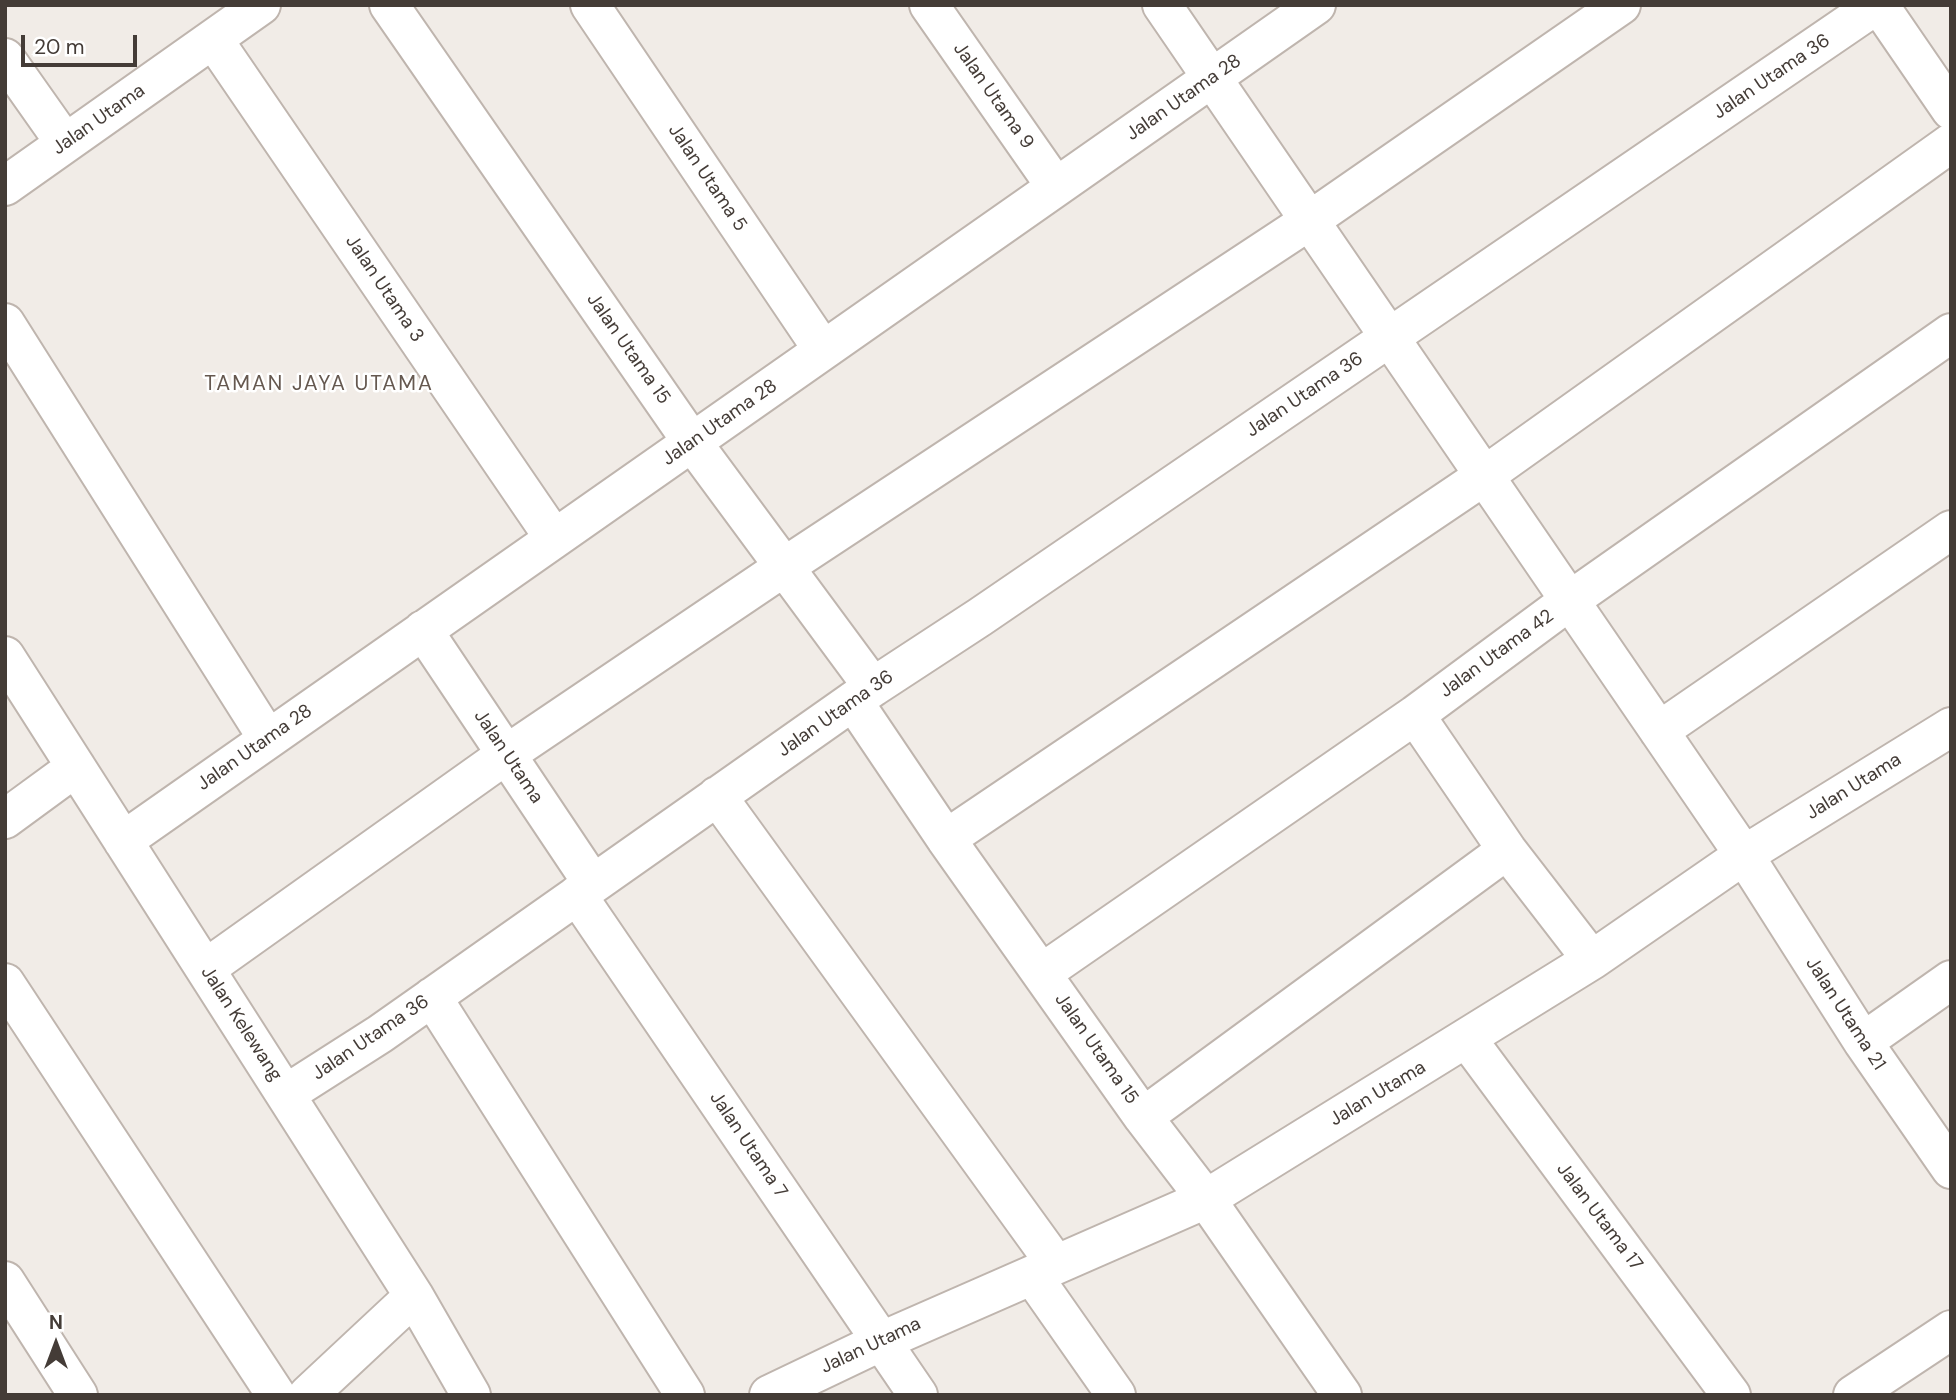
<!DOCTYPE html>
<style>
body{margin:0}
#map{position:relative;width:1956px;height:1400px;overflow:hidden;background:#f1ece7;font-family:"DM Sans",sans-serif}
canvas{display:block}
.frame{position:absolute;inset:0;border:7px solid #443c37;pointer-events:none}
.north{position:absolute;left:21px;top:1309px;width:70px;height:70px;-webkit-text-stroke:5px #fff;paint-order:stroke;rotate:0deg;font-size:19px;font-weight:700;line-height:28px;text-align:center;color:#443c37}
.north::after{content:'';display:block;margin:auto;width:24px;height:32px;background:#443c37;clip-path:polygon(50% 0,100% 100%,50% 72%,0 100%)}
.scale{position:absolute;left:21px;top:35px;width:116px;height:32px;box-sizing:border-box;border:4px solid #443c37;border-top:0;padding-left:9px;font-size:21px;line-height:24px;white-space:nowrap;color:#443c37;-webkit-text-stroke:5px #fff;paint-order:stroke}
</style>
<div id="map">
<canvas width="1956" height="1400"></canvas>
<div class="frame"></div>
<div class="north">N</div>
<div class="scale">20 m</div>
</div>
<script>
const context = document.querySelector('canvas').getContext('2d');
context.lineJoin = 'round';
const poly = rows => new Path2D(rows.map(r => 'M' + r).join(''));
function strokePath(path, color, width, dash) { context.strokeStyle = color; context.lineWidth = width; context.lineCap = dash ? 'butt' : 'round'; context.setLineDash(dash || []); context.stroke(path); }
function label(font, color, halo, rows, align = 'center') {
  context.font = font + ' "DM Sans",sans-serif'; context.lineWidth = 5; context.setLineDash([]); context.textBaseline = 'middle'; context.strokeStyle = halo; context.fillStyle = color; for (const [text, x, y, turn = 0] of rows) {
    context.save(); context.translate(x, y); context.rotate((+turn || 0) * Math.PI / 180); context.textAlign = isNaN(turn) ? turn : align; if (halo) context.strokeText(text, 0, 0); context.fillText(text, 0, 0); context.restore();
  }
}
const minor = poly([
 [389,5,692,442,873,687],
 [590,5,823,350],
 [929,5,1056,187],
 [1162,5,1744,855,1863,1042,1951,1169],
 [1879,5,1951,110],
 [213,39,554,538],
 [5,58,65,143],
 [5,186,261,5],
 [5,323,268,739],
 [423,630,593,884],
 [5,656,414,1296,471,1395],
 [853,701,946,839,1143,1117,1206,1199,1342,1395],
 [1415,715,1507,850,1592,960],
 [1659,731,1951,530],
 [717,796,1055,1263],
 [5,819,76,767],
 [946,839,1484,476,1951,143],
 [123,841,1316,5],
 [577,895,918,1395],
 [205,969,507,754,784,567,1309,221,1621,5],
 [1042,973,1415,715,1569,601,1951,333],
 [5,983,276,1395],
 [432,997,685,1395],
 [1467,1039,1731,1395],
 [1863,1042,1951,980],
 [286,1094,380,1034,873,687,980,617,1876,5],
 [1143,1117,1507,850],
 [1032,1275,1116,1395],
 [5,1281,78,1395],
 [308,1395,414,1296],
 [769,1395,882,1341,1206,1199,1592,960,1744,855,1951,727],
 [1853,1395,1951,1330]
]);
strokePath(minor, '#bfb5ae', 42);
strokePath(minor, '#fff', 38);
label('19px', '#443c37', '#fff', [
 ["Jalan Utama 36",1772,77,-34],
 ["Jalan Utama 9",993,96,55],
 ["Jalan Utama 28",1184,98,-35],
 ["Jalan Utama",99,120,-35],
 ["Jalan Utama 5",707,178,56],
 ["Jalan Utama 3",384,289,56],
 ["Jalan Utama 15",628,349,55],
 ["Jalan Utama 36",1305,395,-34],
 ["Jalan Utama 28",720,423,-35],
 ["Jalan Utama 42",1497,654,-36],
 ["Jalan Utama 36",836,714,-35],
 ["Jalan Utama 28",255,748,-35],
 ["Jalan Utama",508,757,56],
 ["Jalan Utama",1854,787,-32],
 ["Jalan Utama 21",1845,1014,57],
 ["Jalan Kelewang",241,1024,57],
 ["Jalan Utama 36",371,1038,-34],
 ["Jalan Utama 15",1096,1049,55],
 ["Jalan Utama",1378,1094,-31],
 ["Jalan Utama 7",748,1145,56],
 ["Jalan Utama 17",1599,1217,53],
 ["Jalan Utama",871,1346,-25]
]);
context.letterSpacing = '2px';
label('21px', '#65584f', '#fff', [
 ["TAMAN JAYA UTAMA",319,384]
]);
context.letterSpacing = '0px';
</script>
